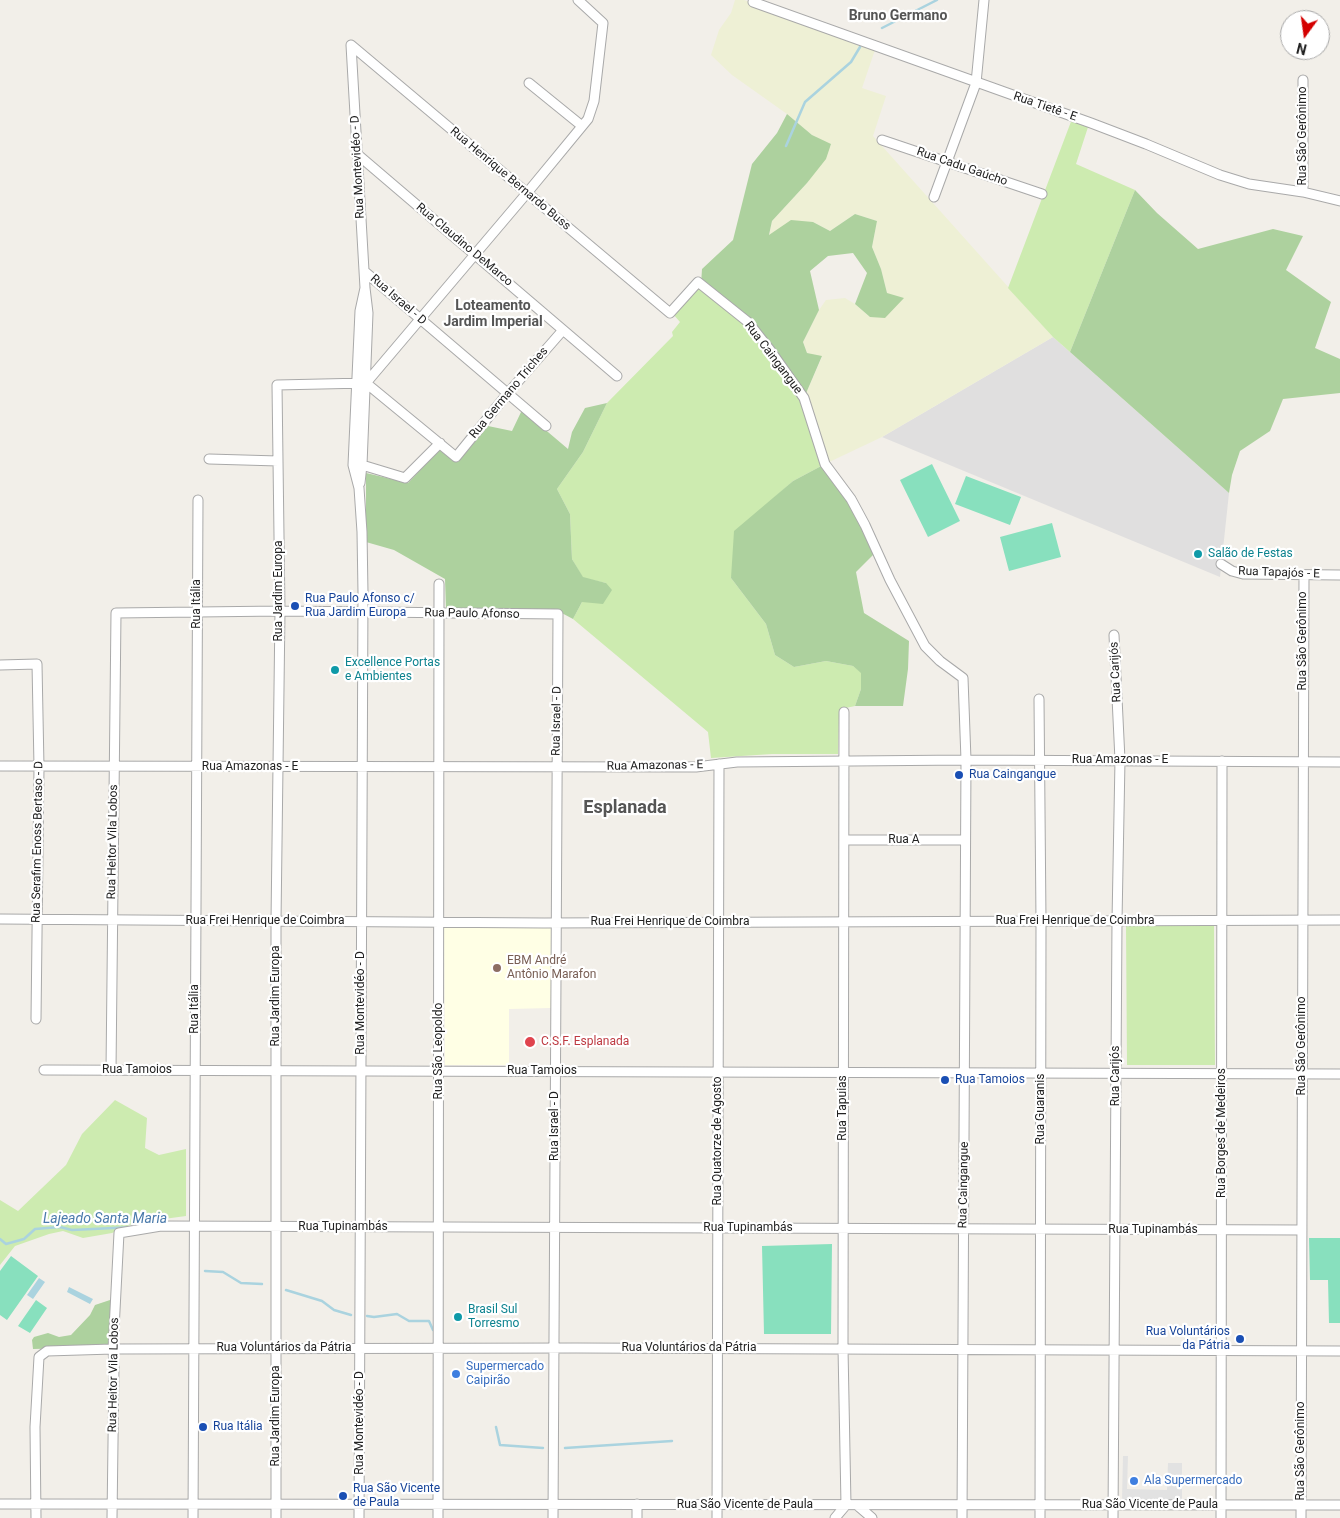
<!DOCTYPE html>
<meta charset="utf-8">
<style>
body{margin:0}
#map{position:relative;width:1340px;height:1518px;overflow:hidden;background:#f2efe9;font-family:Roboto,sans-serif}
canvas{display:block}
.north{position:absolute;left:1280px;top:10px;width:50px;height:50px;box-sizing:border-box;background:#fff;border:1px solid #a7a7a7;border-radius:50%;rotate:194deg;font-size:14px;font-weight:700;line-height:20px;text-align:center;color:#222}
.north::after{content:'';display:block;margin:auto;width:18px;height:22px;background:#d40000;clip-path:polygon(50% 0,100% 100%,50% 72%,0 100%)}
</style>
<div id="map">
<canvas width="1340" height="1518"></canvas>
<div class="north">N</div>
</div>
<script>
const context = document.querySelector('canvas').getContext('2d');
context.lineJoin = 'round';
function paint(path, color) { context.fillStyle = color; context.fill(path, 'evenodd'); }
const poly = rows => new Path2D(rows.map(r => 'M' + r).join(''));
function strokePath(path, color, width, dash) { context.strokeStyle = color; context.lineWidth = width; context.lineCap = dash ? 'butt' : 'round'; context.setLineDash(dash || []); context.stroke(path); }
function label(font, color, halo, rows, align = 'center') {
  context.font = font + ' Roboto,sans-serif'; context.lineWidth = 4.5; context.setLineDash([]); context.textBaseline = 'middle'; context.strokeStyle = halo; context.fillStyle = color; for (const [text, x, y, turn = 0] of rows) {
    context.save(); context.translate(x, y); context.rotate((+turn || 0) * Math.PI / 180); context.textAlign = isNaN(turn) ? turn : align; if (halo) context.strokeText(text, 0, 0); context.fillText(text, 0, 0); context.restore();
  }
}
paint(poly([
 [1053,337,1229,493,1220,577,882,437]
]), '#e0dfdf');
paint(poly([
 [551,926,551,1008,509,1009,509,1065,445,1065,444,927]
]), '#ffffe5');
paint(poly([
 [735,0,744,0,876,47,862,88,886,96,873,136,1053,337,882,437,825,464,804,398,822,357,807,353,803,342,819,310,826,300,845,298,855,304,870,317,887,293,881,269,872,247,877,221,855,214,830,231,813,222,769,236,772,221,807,183,831,145,812,135,787,114,732,75,711,55,719,30,731,13]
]), '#eef0d5');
paint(poly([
 [1072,119,1089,124,1076,164,1135,190,1070,352,1053,337,1008,288],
 [701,285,748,322,804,398,825,464,793,481,765,506,731,578,766,624,775,655,794,667,826,661,853,666,861,672,861,689,855,706,841,709,839,718,838,754,772,754,711,758,708,732,573,619,582,602,606,583,583,578,572,559,570,514,557,489,583,452,607,403,673,336,672,332,680,322,673,314],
 [1126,926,1214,926,1215,1065,1127,1065],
 [115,1100,147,1118,145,1148,159,1155,186,1149,186,1216,134,1223,112,1233,83,1238,63,1231,49,1234,15,1246,0,1265,0,1200,18,1211,66,1165,82,1134]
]), '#cdebb0');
paint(poly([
 [787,114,812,135,831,144,826,159,807,183,772,221,769,235,791,220,813,222,830,231,855,214,877,221,872,247,881,269,887,293,904,298,885,318,870,317,855,304,867,273,853,253,828,256,810,271,819,310,803,342,807,353,822,356,804,398,748,322,701,285,702,269,733,240,752,164,777,133],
 [1135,190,1157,213,1198,249,1273,229,1303,236,1286,270,1331,302,1315,348,1340,359,1340,393,1283,399,1270,431,1240,451,1232,475,1229,493,1070,352],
 [607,403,583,452,557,489,570,514,572,559,583,577,606,583,612,590,603,604,582,602,573,619,558,611,446,609,445,579,394,550,366,542,366,473,408,483,441,448,458,462,488,426,512,431,522,410,568,449,572,432,585,408],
 [825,464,851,499,876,552,856,572,864,613,909,641,908,669,903,706,855,706,861,689,861,673,853,666,826,661,794,667,775,655,766,624,731,578,734,531,793,481],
 [113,1299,110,1347,33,1349,32,1340,34,1337,48,1333,59,1337,71,1335,90,1315,95,1305]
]), '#add19e');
paint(poly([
 [932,464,960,521,928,537,900,480],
 [966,476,1021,497,1010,525,955,504],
 [1052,523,1061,557,1009,571,1000,537],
 [1309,1238,1340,1238,1340,1323,1329,1323,1328,1280,1310,1280],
 [832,1244,831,1334,764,1334,762,1246],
 [11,1256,38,1276,7,1320,0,1315,0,1271],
 [36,1300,47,1308,30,1333,18,1326]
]), '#88e0be');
paint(poly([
 [1123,1456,1128,1456,1127,1489,1167,1490,1168,1463,1182,1463,1182,1501,1122,1500]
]), '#e2e2e2');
paint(poly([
 [39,1278,45,1282,33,1299,27,1295],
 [69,1287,93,1299,90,1304,67,1292]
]), '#aad3df');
strokePath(poly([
 [882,28,937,0],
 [786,146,805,102,851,62,860,47],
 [0,1239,6,1244,24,1239,35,1229,60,1227,72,1230,134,1227],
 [205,1271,223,1272,241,1283,262,1284],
 [286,1290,322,1301,334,1310,351,1315],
 [367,1316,374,1317,397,1314,409,1321,429,1321,433,1330],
 [496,1427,500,1445,543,1448],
 [565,1448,672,1441]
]), '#aad3df', 2.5);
const minor = poly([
 [753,2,1091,123,1146,144,1220,175,1249,184,1303,192,1340,201],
 [351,45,670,313,698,282,748,322,770,350,804,398,825,464,851,499,865,525,890,580,925,646,940,661,963,678,966,760,962,1518],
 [351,45,365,288,368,313,362,465,360,483],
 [1303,80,1303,192],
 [529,83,582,126],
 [882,140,1042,194],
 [357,154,617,376],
 [934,197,976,83,984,0],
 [364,271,546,426],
 [366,383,527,193,588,119,594,101,603,23,578,0],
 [366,383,456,457,508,393,563,330],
 [209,459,278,461],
 [362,465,405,478,440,443],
 [1221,564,1232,571,1243,574,1340,575],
 [0,665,37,664,39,767,36,1019],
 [1039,699,1041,921,1040,1518],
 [0,766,696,767,737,762,966,760,1340,762],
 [844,840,965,840],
 [0,919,544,923,1340,920],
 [44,1070,1340,1074],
 [111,1070,116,613,280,611,558,614,553,1518],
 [0,1504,1340,1505],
 [857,1505,872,1518],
 [36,1518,35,1427,39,1357,47,1351,113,1349,576,1348,1340,1351],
 [112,1518,114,1367,113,1349,119,1233,161,1226,1302,1230],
 [193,1518,198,500],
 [276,1518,276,921,280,611,277,385,366,383],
 [359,1518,363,593,362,532,359,488,353,465,360,311,365,288],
 [438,1518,439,584],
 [637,1518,637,1504],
 [717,1518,719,764],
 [835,1518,846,1505,843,1348,844,712],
 [1113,1518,1117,921,1120,760,1114,635],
 [1221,1518,1222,761],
 [1301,1518,1304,575]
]);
strokePath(minor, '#a9a9a9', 11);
strokePath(minor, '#fff', 9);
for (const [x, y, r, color] of [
 [1198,554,5,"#0f9aa8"],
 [295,606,5,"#1a4fb4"],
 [335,670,5,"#0f9aa8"],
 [959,775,5,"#1a4fb4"],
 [497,968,5,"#8d6e63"],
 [530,1042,6,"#e0444e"],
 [945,1080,5,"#1a4fb4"],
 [458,1317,5,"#0f9aa8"],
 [1240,1339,5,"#1a4fb4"],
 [456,1374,5,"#3f7fe0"],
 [203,1427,5,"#1a4fb4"],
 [1134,1481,5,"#3f7fe0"],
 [343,1496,5,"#1a4fb4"]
]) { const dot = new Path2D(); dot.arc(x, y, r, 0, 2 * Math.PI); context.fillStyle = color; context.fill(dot); strokePath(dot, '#fff', 2); }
label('12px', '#222', '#fff', [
 ["Rua Tietê - E",1045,107,19],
 ["Rua São Gerônimo",1303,136,-90],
 ["Rua Montevidéo - D",358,167,-93],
 ["Rua Cadu Gaúcho",962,167,19],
 ["Rua Henrique Bernardo Buss",510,179,40],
 ["Rua Claudino DeMarco",464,245,40],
 ["Rua Israel - D",398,300,41],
 ["Rua Caingangue",773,358,53],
 ["Rua Germano Triches",509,393,-50],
 ["Rua Tapajós - E",1279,573,2],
 ["Rua Jardim Europa",279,591,-90],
 ["Rua Itália",197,604,-90],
 ["Rua Paulo Afonso",472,614,1],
 ["Rua São Gerônimo",1303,641,-90],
 ["Rua Carijós",1116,672,-93],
 ["Rua Israel - D",557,721,-89],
 ["Rua Amazonas - E",1120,760],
 ["Rua Amazonas - E",655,766,-1],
 ["Rua Amazonas - E",250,767],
 ["Rua A",904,840],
 ["Rua Serafim Enoss Bertaso - D",38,842,-89],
 ["Rua Heitor Vila Lobos",113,842,-89],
 ["Rua Frei Henrique de Coimbra",265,921],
 ["Rua Frei Henrique de Coimbra",1075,921],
 ["Rua Frei Henrique de Coimbra",670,922],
 ["Rua Jardim Europa",276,996,-90],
 ["Rua Montevidéo - D",361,1003,-90],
 ["Rua Itália",195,1009,-90],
 ["Rua São Gerônimo",1302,1046,-90],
 ["Rua São Leopoldo",439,1051,-90],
 ["Rua Tamoios",137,1070],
 ["Rua Tamoios",542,1071],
 ["Rua Carijós",1116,1076,-90],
 ["Rua Tapuias",843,1108,-90],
 ["Rua Guaranis",1041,1109,-90],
 ["Rua Israel - D",555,1126,-90],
 ["Rua Borges de Medeiros",1222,1133,-90],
 ["Rua Quatorze de Agosto",718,1141,-90],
 ["Rua Caingangue",964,1185,-89],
 ["Rua Tupinambás",343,1227],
 ["Rua Tupinambás",748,1228],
 ["Rua Tupinambás",1153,1230],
 ["Rua Voluntários da Pátria",284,1348],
 ["Rua Voluntários da Pátria",689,1348],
 ["Rua Heitor Vila Lobos",114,1375,-89],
 ["Rua Jardim Europa",276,1416,-90],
 ["Rua Montevidéo - D",360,1423,-90],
 ["Rua São Gerônimo",1301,1451,-90],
 ["Rua São Vicente de Paula",745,1505],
 ["Rua São Vicente de Paula",1150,1505]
]);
label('12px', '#0d838f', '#fff', [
 ["Salão de Festas",1208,554],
 ["Excellence Portas",345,663],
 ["e Ambientes",345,677],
 ["Brasil Sul",468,1310],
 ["Torresmo",468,1324]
], 'left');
label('12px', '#164399', '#fff', [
 ["Rua Paulo Afonso c/",305,599],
 ["Rua Jardim Europa",305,613],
 ["Rua Caingangue",969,775],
 ["Rua Tamoios",955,1080],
 ["Rua Voluntários",1230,1332,"right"],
 ["da Pátria",1230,1346,"right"],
 ["Rua Itália",213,1427],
 ["Rua São Vicente",353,1489],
 ["de Paula",353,1503]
], 'left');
label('12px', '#785e54', '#fff', [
 ["EBM André",507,961],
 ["Antônio Marafon",507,975]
], 'left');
label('12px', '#be3a42', '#fff', [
 ["C.S.F. Esplanada",541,1042]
], 'left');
label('12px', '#366cbe', '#fff', [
 ["Supermercado",466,1367],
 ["Caipirão",466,1381],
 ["Ala Supermercado",1144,1481]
], 'left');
label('bold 14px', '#555', '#fff', [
 ["Bruno Germano",898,16],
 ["Loteamento",493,306],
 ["Jardim Imperial",493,322]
]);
label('italic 14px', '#4a7aab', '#fff', [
 ["Lajeado Santa Maria",105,1219]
]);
label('bold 18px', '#555', '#fff', [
 ["Esplanada",625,808]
]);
</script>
